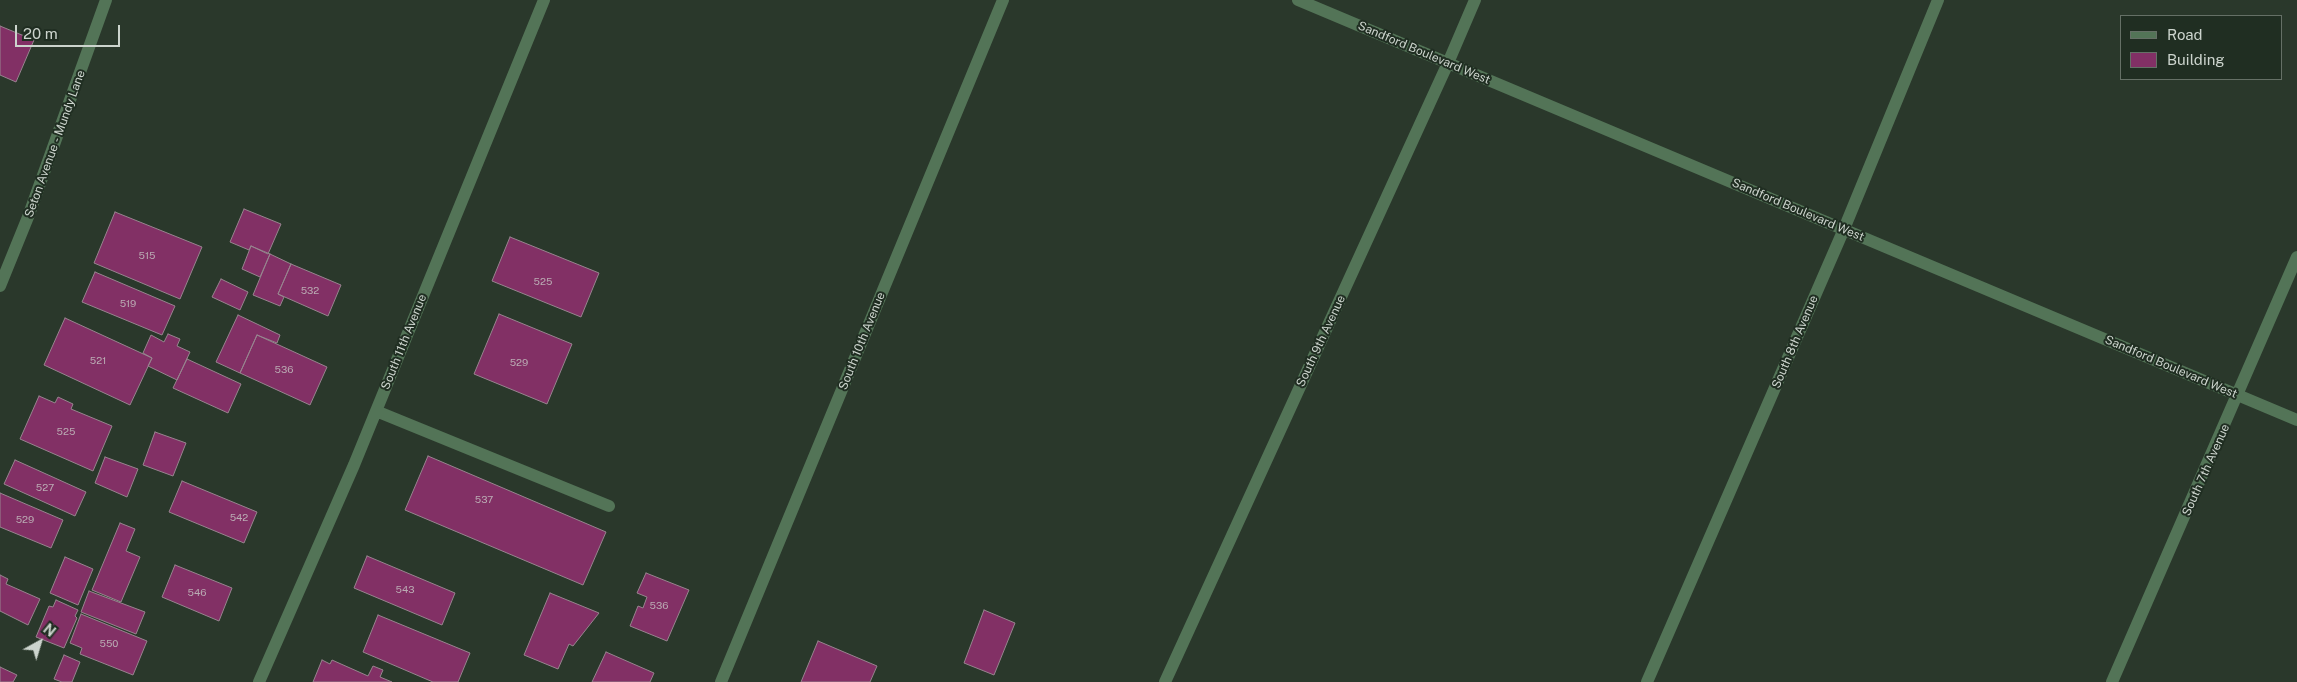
<!DOCTYPE html>
<style>
body{margin:0}
#map{position:relative;width:2297px;height:682px;overflow:hidden;background:#2a382b;font-family:"Public Sans",sans-serif}
canvas{display:block}
.legend{position:absolute;left:2120px;top:15px;width:162px;height:65px;box-sizing:border-box;background:#202e22;border:1px solid #657066;margin:0;padding:6px 9px;list-style:none;font-size:15px;color:#ccd4cd}
.legend li{display:flex;align-items:center;gap:10px;height:25px}
.legend b{width:25px;border:1px solid #657066}
.north{position:absolute;left:15px;top:617px;width:50px;height:50px;-webkit-text-stroke:4px #202e22;paint-order:stroke;rotate:39deg;font-size:14px;font-weight:700;line-height:20px;text-align:center;color:#ccd4cd}
.north::after{content:'';display:block;margin:auto;width:18px;height:22px;background:#ccd4cd;clip-path:polygon(50% 0,100% 100%,50% 72%,0 100%)}
.scale{position:absolute;left:15px;top:25px;width:105px;height:22px;box-sizing:border-box;border:2px solid #ccd4cd;border-top:0;padding-left:6px;font-size:15px;line-height:18px;white-space:nowrap;color:#ccd4cd;-webkit-text-stroke:4px #202e22;paint-order:stroke}
</style>
<div id="map">
<canvas width="2297" height="682"></canvas>
<ul class="legend">
<li><b style="height:6px;background:#537457"></b>Road</li>
<li><b style="height:14px;background:#823065"></b>Building</li>
</ul>
<div class="north">N</div>
<div class="scale">20 m</div>
</div>
<script>
const context = document.querySelector('canvas').getContext('2d');
context.lineJoin = 'round';
function paint(path, color) { context.fillStyle = color; context.fill(path, 'evenodd'); }
const poly = rows => new Path2D(rows.map(r => 'M' + r).join(''));
function strokePath(path, color, width, dash) { context.strokeStyle = color; context.lineWidth = width; context.lineCap = dash ? 'butt' : 'round'; context.setLineDash(dash || []); context.stroke(path); }
function label(font, color, halo, rows, align = 'center') {
  context.font = font + ' "Public Sans",sans-serif'; context.lineWidth = 4; context.setLineDash([]); context.textBaseline = 'middle'; context.strokeStyle = halo; context.fillStyle = color; for (const [text, x, y, turn = 0] of rows) {
    context.save(); context.translate(x, y); context.rotate((+turn || 0) * Math.PI / 180); context.textAlign = isNaN(turn) ? turn : align; if (halo) context.strokeText(text, 0, 0); context.fillText(text, 0, 0); context.restore();
  }
}
const building = poly([
 [0,26,34,40,16,82,0,75,0,26],
 [244,209,281,224,268,254,251,246,249,250,230,242,244,209],
 [115,212,202,247,180,299,94,263,115,212],
 [510,237,599,273,581,317,492,281,510,237],
 [251,246,270,254,260,277,242,269,251,246],
 [270,254,291,264,278,294,284,297,280,306,253,295,270,254],
 [291,264,341,285,328,316,278,294,291,264],
 [95,272,175,306,162,335,82,302,95,272],
 [221,279,248,292,240,310,212,297,221,279],
 [499,314,572,344,547,404,474,374,499,314],
 [238,315,280,335,277,343,257,335,240,373,216,362,238,315],
 [65,318,152,358,130,405,44,365,65,318],
 [168,334,180,339,177,346,190,352,177,380,148,366,152,358,143,353,151,335,164,342,168,334],
 [257,335,327,367,310,405,240,373,257,335],
 [187,359,241,384,228,413,173,388,187,359],
 [39,396,55,403,58,397,73,404,71,409,112,426,93,471,20,439,39,396],
 [155,432,186,443,173,476,143,465,155,432],
 [428,456,606,532,583,585,405,510,428,456],
 [105,457,138,469,127,497,95,483,105,457],
 [15,460,86,492,75,516,4,484,15,460],
 [182,481,257,512,244,543,169,512,182,481],
 [0,493,63,520,51,548,0,527,0,493],
 [120,523,135,529,126,551,140,557,121,602,92,590,120,523],
 [367,556,455,593,442,625,354,588,367,556],
 [65,557,93,569,78,605,50,593,65,557],
 [175,565,232,588,219,621,162,597,175,565],
 [646,573,689,590,667,641,630,626,638,606,643,608,647,597,637,593,646,573],
 [0,575,8,579,6,584,40,599,28,625,0,611,0,575],
 [89,591,145,612,136,634,81,612,89,591],
 [550,593,599,613,573,646,569,644,558,669,524,655,550,593],
 [56,600,78,610,75,616,77,618,64,648,36,637,49,606,53,607,56,600],
 [984,610,1015,623,994,675,964,663,984,610],
 [81,614,147,641,133,675,80,654,82,648,70,643,81,614],
 [378,615,470,653,458,682,433,682,363,652,378,615],
 [818,641,877,666,870,682,801,682,818,641],
 [606,652,654,673,650,682,592,682,606,652],
 [64,655,80,662,72,682,62,682,54,679,64,655],
 [322,660,330,664,332,660,368,676,373,666,383,670,380,677,392,682,313,682,322,660],
 [0,667,17,675,13,682,0,682,0,667]
]);
paint(building, '#823065');
strokePath(building, '#98848f', 1);
strokePath(poly([
 [1298,0,2297,420],
 [0,286,28,217,106,0],
 [376,411,609,506],
 [259,682,354,465,544,0],
 [721,682,1003,0],
 [1165,682,1448,63,1475,0],
 [1647,682,1844,229,1938,0],
 [2112,682,2297,257]
]), '#537457', 12);
label('10px', '#baabb3', null, [
 ["515",147,256],
 ["525",543,282],
 ["532",310,291],
 ["519",128,304],
 ["521",98,361],
 ["529",519,363],
 ["536",284,370],
 ["525",66,432],
 ["527",45,488],
 ["537",484,500],
 ["542",239,518],
 ["529",25,520],
 ["543",405,590],
 ["546",197,593],
 ["536",659,606],
 ["550",109,644]
]);
label('12px', '#ccd4cd', '#202e22', [
 ["Sandford Boulevard West",1424,53,23],
 ["Seton Avenue - Mundy Lane",55,144,-70],
 ["Sandford Boulevard West",1798,210,23],
 ["South 10th Avenue",862,341,-68],
 ["South 9th Avenue",1321,341,-65],
 ["South 11th Avenue",404,342,-68],
 ["South 8th Avenue",1795,342,-67],
 ["Sandford Boulevard West",2171,367,23],
 ["South 7th Avenue",2206,470,-66]
]);
</script>
